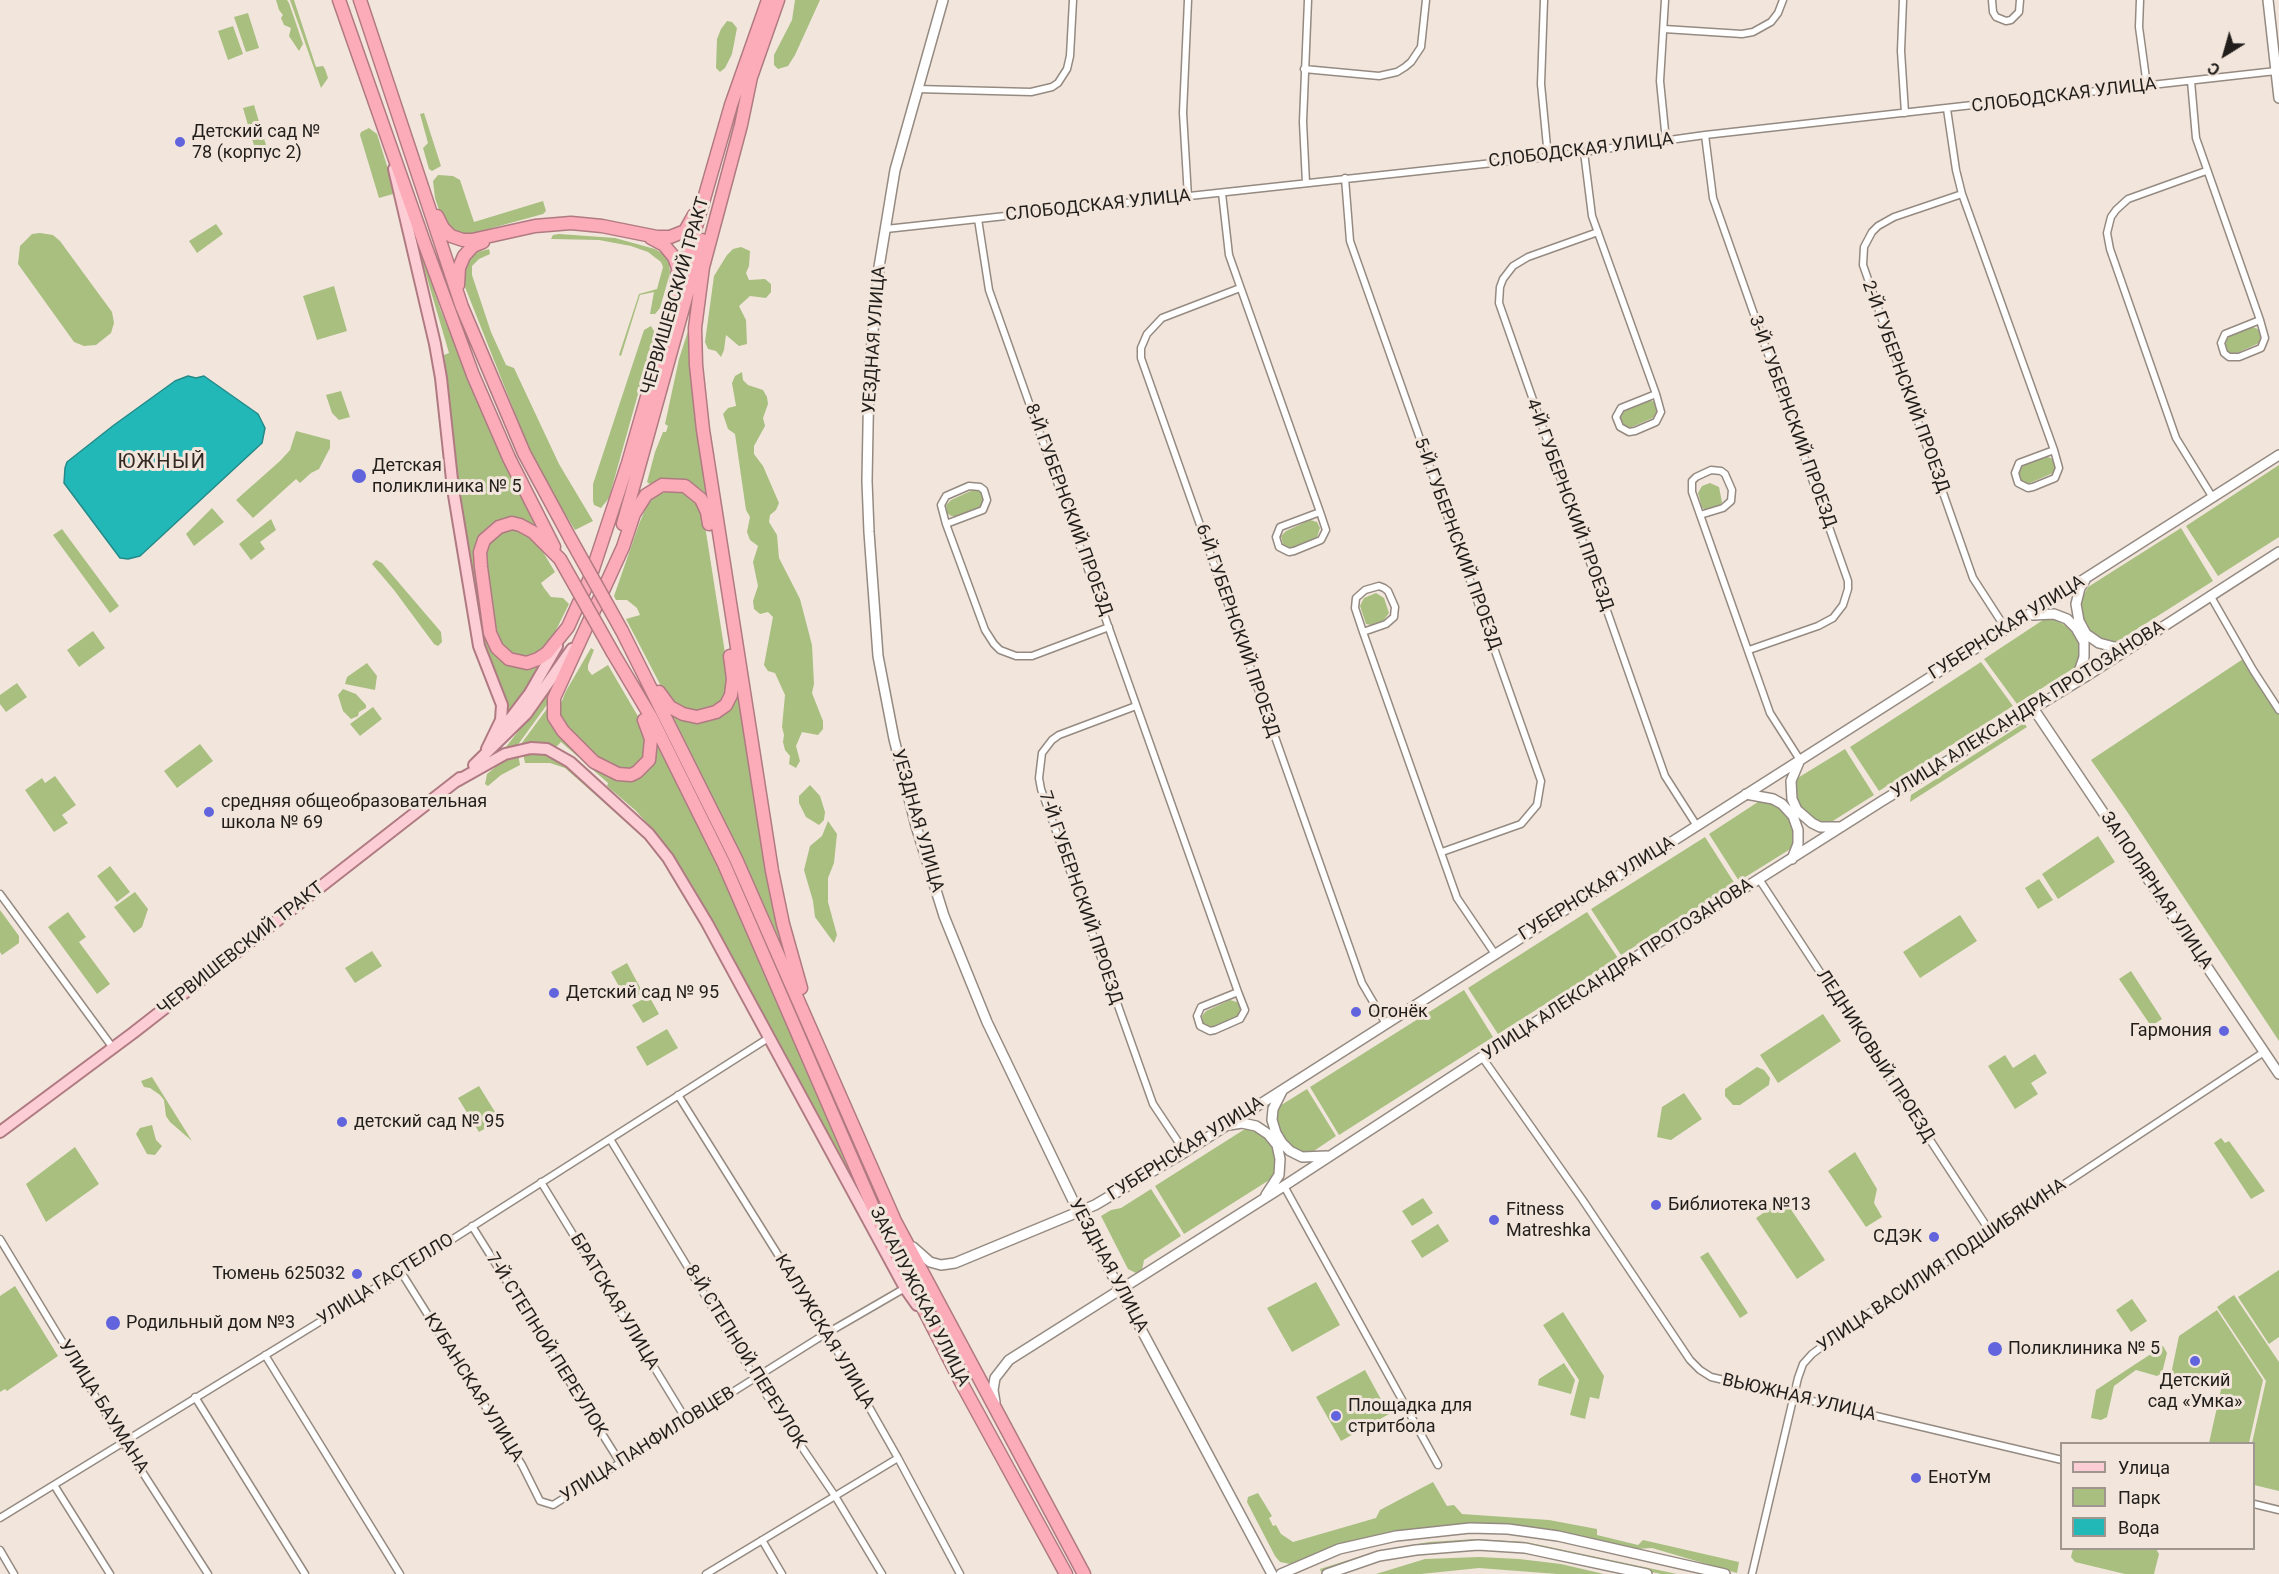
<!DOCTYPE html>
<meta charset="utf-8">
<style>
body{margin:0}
#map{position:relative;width:2279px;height:1574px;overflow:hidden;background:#f2e6dc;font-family:Roboto,sans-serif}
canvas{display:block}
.legend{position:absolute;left:2060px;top:1442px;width:195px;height:108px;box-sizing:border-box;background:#f2e6dc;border:2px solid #9f968f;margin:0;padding:8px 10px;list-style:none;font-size:18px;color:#221e1b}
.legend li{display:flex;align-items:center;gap:12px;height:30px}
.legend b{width:30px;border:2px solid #9f968f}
.north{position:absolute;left:2195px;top:24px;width:60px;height:60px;-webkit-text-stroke:4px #f2e6dc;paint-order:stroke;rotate:217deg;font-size:16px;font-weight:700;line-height:24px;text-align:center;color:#221e1b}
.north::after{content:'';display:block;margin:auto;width:21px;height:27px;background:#221e1b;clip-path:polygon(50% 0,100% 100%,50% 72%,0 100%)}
</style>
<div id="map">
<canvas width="2279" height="1574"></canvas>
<ul class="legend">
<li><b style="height:8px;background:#fdcdd5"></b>Улица</li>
<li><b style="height:16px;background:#a8bf80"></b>Парк</li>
<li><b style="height:16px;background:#23b8b8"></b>Вода</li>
</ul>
<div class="north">С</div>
</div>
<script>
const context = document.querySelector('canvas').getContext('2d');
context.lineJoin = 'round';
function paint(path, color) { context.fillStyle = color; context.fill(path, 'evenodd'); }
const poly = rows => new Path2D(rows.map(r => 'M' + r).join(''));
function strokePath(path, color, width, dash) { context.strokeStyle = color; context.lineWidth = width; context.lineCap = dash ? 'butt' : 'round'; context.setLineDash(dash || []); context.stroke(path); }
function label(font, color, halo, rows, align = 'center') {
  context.font = font + ' Roboto,sans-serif'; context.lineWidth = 6; context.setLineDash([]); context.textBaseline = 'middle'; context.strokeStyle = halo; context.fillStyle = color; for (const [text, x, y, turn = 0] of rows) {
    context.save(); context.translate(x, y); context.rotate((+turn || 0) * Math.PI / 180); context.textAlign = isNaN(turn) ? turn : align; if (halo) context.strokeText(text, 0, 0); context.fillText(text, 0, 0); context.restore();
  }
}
paint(poly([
 [276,0,287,0,289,3,303,44,299,51,289,36,291,28,284,25,281,18,283,15,279,10],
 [290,0,294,0,316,67,323,66,325,69,328,78,321,88],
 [795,0,820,0,795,55,788,66,778,69,774,65,774,55,792,20],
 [248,13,259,48,246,52,234,17],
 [727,21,732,22,737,28,732,54,725,68,720,72,716,68,717,39,721,29],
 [233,26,243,54,228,60,218,31],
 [254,105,266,145,255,149,243,108],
 [424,113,441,166,432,171,429,169,423,148,428,143,420,114],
 [369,128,377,134,394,188,393,194,379,198,360,135,361,132],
 [438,175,453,176,460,180,474,222,543,201,546,211,543,214,492,228,472,236,458,236,443,222,435,198,433,181],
 [408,213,440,308,484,418,536,528,496,523,484,532,493,651,545,660,505,719,485,653,467,552,456,472,444,355,449,353],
 [216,224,223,234,197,253,189,241],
 [40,233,53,235,60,241,112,312,114,323,111,333,96,345,84,346,74,342,18,264,20,246,32,234],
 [559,234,615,238,655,249,665,255,669,260,670,273,660,308,655,314,650,314,654,292,640,295,621,356,619,355,639,294,657,289,663,267,661,262,648,252,631,246,599,240,551,239,553,235],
 [741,247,750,251,749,266,746,273,749,280,765,279,771,284,771,292,766,298,750,296,739,306,746,320,747,344,739,346,726,335,724,350,721,357,716,351,708,349,705,342,714,276,727,255,733,249],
 [489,249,490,254,479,259,472,266,472,275,491,332,506,365,514,368,559,464,593,521,575,530,555,498,526,441,465,287,464,270,467,260,478,252],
 [334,286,347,331,317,340,303,296],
 [651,326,655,333,609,498,601,508,594,505,593,501,593,484,644,330],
 [2253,327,2262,331,2262,340,2259,343,2237,353,2228,353,2225,350,2224,343,2228,337],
 [689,328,711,504,703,491,686,480,673,478,650,484,647,482,655,452,663,432,666,432,668,426,665,424,679,359],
 [742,372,743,380,748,385,763,390,767,397,768,404,763,418,765,426,754,446,754,454,763,466,779,503,776,510,770,515,769,522,777,535,779,558,800,599,812,645,814,684,812,693,823,721,823,729,818,735,802,732,796,746,800,761,796,768,789,764,790,756,785,750,783,742,784,735,782,727,785,695,775,673,768,671,764,665,773,617,768,612,760,614,754,609,753,601,758,586,753,562,758,546,750,540,747,532,750,517,746,510,735,434,728,429,723,414,728,408,736,406,732,383,735,376],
 [341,391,350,417,339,420,332,413,326,395],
 [1648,400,1655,402,1659,408,1655,417,1632,427,1627,428,1621,424,1620,417,1624,411],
 [296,431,330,440,330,448,319,469,311,473,300,483,296,479,253,518,236,500,280,461,290,450],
 [2046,456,2055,460,2056,469,2053,473,2030,483,2022,483,2019,480,2018,472,2022,466],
 [2279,465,2279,537,2218,576,2186,526],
 [1710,483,1719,487,1722,502,1720,505,1707,510,1702,508,1698,493,1702,486],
 [975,489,982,491,985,497,982,506,959,516,951,516,947,513,946,505,951,500],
 [671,491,682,491,692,496,703,513,728,672,727,694,717,707,698,713,676,706,663,690,626,619,640,615,637,608,627,600,616,600,614,596,639,524,648,503,659,494],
 [212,508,224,522,194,546,186,534],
 [271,519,276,530,260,542,265,549,251,560,239,544],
 [1310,520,1317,522,1320,528,1317,537,1294,547,1286,547,1283,544,1281,536,1286,531],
 [2181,528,2213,581,2115,643,2103,642,2090,633,2083,623,2080,603,2088,587],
 [62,529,119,606,110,613,53,535],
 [509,529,525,532,537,542,555,572,541,583,544,588,551,597,563,598,569,604,549,644,532,658,510,656,495,638,485,567,486,546,493,537],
 [376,560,382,563,441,632,442,642,438,646,434,644,394,590,372,564],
 [1376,593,1384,598,1389,613,1383,621,1371,625,1366,624,1360,606,1364,598],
 [2046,618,2052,618,2068,627,2078,641,2080,651,2077,666,2017,704,1984,659],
 [93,631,105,648,79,667,67,650],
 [591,648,594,650,588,665,588,670,592,675,608,665,639,718,645,735,644,757,630,769,622,770,606,764,590,752,572,735,560,717,559,708,566,691],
 [2243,659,2279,714,2279,1041,2126,810,2091,760],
 [1981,662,2013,706,1879,791,1850,747],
 [367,663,377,676,375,690,345,684,347,677],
 [17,683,27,697,6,712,0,704,0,695],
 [552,688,549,702,517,746,502,752],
 [343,689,356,694,366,705,366,708,359,712,358,716,351,719,343,711,338,695],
 [738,691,786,954,745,863,672,715,689,721,737,695],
 [549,706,550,721,558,735,592,767,615,780,629,781,654,761,658,746,716,861,828,1120,883,1241,725,944,691,883,659,836,635,810,607,786,608,783,561,742,555,748,533,744,521,744],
 [373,707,382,719,360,736,350,724],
 [2024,723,2027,727,1910,802,1911,795],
 [200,744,213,761,177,788,164,771],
 [1845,749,1874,795,1828,824,1820,823,1809,818,1798,802,1794,786,1796,779],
 [530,752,548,754,563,761,629,821,627,823,565,768,550,763,525,763,523,753],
 [518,754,520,765,501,775,488,786,485,784,487,774,499,764],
 [55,776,76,805,62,815,68,823,54,832,25,790,42,778,45,783],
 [810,785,820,796,825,812,824,820,819,825,806,817,799,803,799,796],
 [1761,800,1771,802,1786,814,1794,830,1792,848,1739,881,1709,834],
 [828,821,837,834,834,863,828,878,828,902,837,935,834,943,815,917,813,901,804,870,810,846,822,836],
 [2098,836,2115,862,2058,899,2042,874],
 [1705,837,1735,884,1621,955,1591,909],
 [110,866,130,892,117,902,97,876],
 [2039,879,2053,900,2038,909,2025,888],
 [135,892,148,909,142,927,134,933,114,907],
 [0,910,19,936,19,943,2,955,0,952],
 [68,912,86,937,79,942,110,984,97,994,48,927],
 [1587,912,1618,958,1498,1034,1468,988],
 [1960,915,1977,941,1920,978,1903,952],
 [372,951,382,966,355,983,345,968],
 [627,963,643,993,627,1001,611,972],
 [2131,971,2162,1019,2151,1026,2119,979],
 [1464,990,1493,1037,1339,1135,1310,1087],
 [649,996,659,1014,643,1023,632,1005],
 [1230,1000,1237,1002,1241,1008,1237,1017,1214,1027,1206,1027,1203,1024,1202,1016,1206,1011],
 [1823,1014,1841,1041,1778,1083,1760,1055],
 [667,1029,678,1048,647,1066,636,1047],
 [2035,1054,2047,1073,2031,1083,2038,1094,2015,1109,1988,1066,2005,1055,2013,1068],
 [1757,1067,1764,1070,1770,1078,1769,1085,1740,1105,1733,1105,1725,1096,1725,1089],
 [152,1077,192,1141,170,1122,166,1116,164,1100,160,1095,150,1088,144,1087,141,1081],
 [479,1086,500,1120,479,1132,458,1098],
 [1307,1089,1336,1136,1308,1155,1301,1153,1287,1144,1279,1131,1276,1114,1278,1107],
 [1684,1093,1702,1119,1671,1140,1657,1137,1662,1107],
 [152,1125,156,1140,162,1146,155,1155,147,1154,136,1134,140,1128],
 [1245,1129,1260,1133,1274,1147,1277,1159,1274,1177,1184,1234,1155,1186],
 [2221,1138,2225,1143,2229,1141,2265,1191,2251,1199,2214,1143],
 [75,1147,99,1184,46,1222,26,1184],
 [1855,1152,1877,1189,1874,1203,1882,1217,1866,1227,1828,1171],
 [1151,1189,1181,1236,1144,1260,1142,1270,1136,1273,1128,1269,1101,1216,1111,1210,1121,1208],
 [1423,1198,1433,1213,1412,1226,1402,1211],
 [1784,1199,1825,1260,1797,1279,1756,1218],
 [1438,1224,1449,1241,1422,1258,1411,1241],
 [1708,1252,1748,1313,1740,1318,1700,1257],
 [2279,1270,2279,1337,2269,1344,2238,1297],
 [1316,1282,1340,1325,1292,1352,1267,1308],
 [15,1286,58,1356,7,1391,5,1389,0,1392,0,1296],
 [2234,1295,2279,1362,2279,1491,2254,1485,2252,1443,2266,1381,2217,1307],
 [2132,1299,2147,1321,2131,1332,2116,1310],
 [2217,1310,2263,1380,2249,1443,2209,1443,2222,1385,2171,1374,2179,1336],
 [1563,1312,1604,1376,1599,1399,1590,1397,1585,1419,1570,1415,1579,1380,1543,1325],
 [2163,1346,2167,1353,2162,1373,2157,1376,2136,1370,2114,1386,2107,1417,2101,1420,2091,1418,2096,1390],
 [1564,1363,1575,1380,1571,1394,1538,1385,1539,1379],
 [1365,1370,1389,1414,1341,1441,1316,1397],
 [1433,1482,1447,1506,1454,1505,1462,1514,1549,1520,1597,1529,1597,1535,1638,1545,1643,1540,1739,1562,1737,1573,1652,1548,1636,1549,1527,1527,1479,1523,1418,1530,1290,1564,1280,1562,1275,1556,1247,1502,1248,1497,1258,1493,1272,1516,1269,1518,1273,1526,1276,1525,1281,1534,1293,1542,1376,1518,1380,1510],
 [1475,1539,1526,1542,1677,1574,1661,1574,1525,1545,1476,1543,1354,1561,1321,1572,1320,1569,1377,1551,1429,1542],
 [2073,1549,2156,1549,2159,1554,2154,1574,2125,1574,2075,1562,2071,1557],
 [1479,1557,1519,1559,1561,1564,1604,1574,1557,1574,1479,1568,1421,1574,1376,1574,1425,1559]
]), '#a8bf80');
const water = poly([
 [188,376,196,378,204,376,258,414,265,428,262,443,140,556,128,559,120,558,64,483,65,468,67,462,114,425,175,381,188,376]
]);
paint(water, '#23b8b8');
strokePath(water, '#238a89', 1.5);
const street = poly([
 [1544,0,1541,84,1548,157],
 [1665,0,1660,81,1666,141],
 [1903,0,1901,51,1905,113],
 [1992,0,1993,12,1996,17,2006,21,2011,20,2019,12,2020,0],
 [2140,0,2139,27,2147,86],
 [1664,29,1742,34,1753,32,1771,22,1778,13,1783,0],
 [1304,69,1379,76,1397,72,1405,67,1411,62,1421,47,1426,0],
 [2191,81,2196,138,2260,320,2225,334,2221,343,2224,353,2229,357,2239,357,2261,348,2265,338,2260,320],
 [917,89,1031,92,1052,87,1058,83,1067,69,1070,56,1073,0],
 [1947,109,1956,170,1962,194,2054,450,2019,463,2015,473,2018,483,2028,488,2033,487,2055,478,2059,468,2054,450],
 [1705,135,1713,198,1848,581,1848,589,1843,605,1833,618,1818,626,1749,650],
 [1584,152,1592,216,1656,394,1621,408,1616,417,1620,427,1629,432,1635,431,1656,422,1661,412,1656,394],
 [2206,171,2128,199,2116,210,2111,217,2107,233,2110,249,2176,438,2213,498],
 [1345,178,1350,241,1541,781,1537,805,1521,824,1442,852],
 [1306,183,1303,122,1308,0],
 [1222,193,1229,255,1320,512,1280,527,1276,537,1279,547,1289,552,1294,551,1321,540,1326,530,1320,512],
 [1962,194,1894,217,1878,226,1872,232,1864,247,1863,265,1973,578,2006,629],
 [1188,197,1183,113,1188,0],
 [978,219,989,290,1238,992,1201,1007,1197,1016,1200,1026,1210,1031,1215,1030,1240,1019,1245,1010,1238,992],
 [886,229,1548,157,1705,135,2276,71],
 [1598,232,1528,257,1513,266,1503,279,1500,287,1499,303,1665,776,1697,826],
 [1240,288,1162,318,1147,334,1141,348,1141,358,1362,983,1386,1024],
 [1700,515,1723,508,1731,501,1732,490,1725,474,1721,471,1711,470,1696,477,1692,481,1692,492,1770,713,1800,760],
 [946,524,941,505,946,496,969,486,980,487,984,490,987,500,983,510,946,524,985,630,994,644,1000,650,1016,656,1032,656,1109,627],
 [2210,595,2253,670,2279,710],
 [1363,632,1355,608,1356,598,1365,590,1379,586,1384,588,1388,591,1395,607,1394,617,1386,624,1363,632,1457,898,1495,954],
 [1136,706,1059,735,1052,740,1042,753,1039,778,1041,789,1153,1104,1185,1152],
 [1759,879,1991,1233],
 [0,894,113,1048],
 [1482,1057,1582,1199,1690,1360,1700,1370,1711,1377,2062,1460],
 [678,1095,827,1333,898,1458,960,1574],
 [610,1139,755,1378,835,1496,882,1574],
 [541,1182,687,1421],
 [1284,1186,1438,1465],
 [472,1226,621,1464],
 [0,1239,123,1442,208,1574],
 [401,1272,522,1465,540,1501,553,1505,817,1339,905,1288],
 [265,1355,400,1574],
 [195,1397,305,1574],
 [54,1485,110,1574],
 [2254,1504,2279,1510],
 [0,1518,401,1272,770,1037],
 [762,1540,782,1574],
 [0,1550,14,1574],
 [706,1574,898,1458],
 [1752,1574,1798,1378,1803,1364,1812,1354,1854,1323,2264,1052]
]);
const secondary = poly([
 [943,0,895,170,879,267,869,374,867,481,869,532,878,656,894,739,916,826,944,916,987,1022,1079,1213,1272,1574],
 [2268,0,2279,98],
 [2085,580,2080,588,2076,604,2079,621,2086,634,2099,643,2114,647,2130,646],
 [2033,615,2054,614,2067,619,2076,628,2084,642,2084,657,2079,672,2073,681],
 [2033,708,2279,1074],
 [1799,762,1791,781,1792,799,1797,810,1812,823,1820,827,1841,827],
 [1746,794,1773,799,1782,804,1793,816,1798,830,1798,844,1792,859],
 [1282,1091,1273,1109,1272,1120,1276,1133,1282,1143,1290,1151,1302,1157,1327,1156],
 [1229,1125,1242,1123,1256,1126,1268,1134,1277,1145,1280,1159,1279,1175,1266,1195],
 [913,1247,930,1262,941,1265,955,1263,1095,1205,1185,1152,2279,455],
 [995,1402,993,1390,995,1378,1009,1360,1284,1186,1631,960,1882,801,2085,677,2279,552],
 [1281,1574,1339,1549,1396,1536,1470,1528,1508,1529,1558,1536,1725,1574],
 [1327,1574,1379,1556,1416,1550,1478,1545,1525,1548,1647,1574]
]);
const primary = poly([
 [394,169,435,344,441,378,453,489,479,646,502,705,501,720,487,749],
 [498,735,530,693,557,646],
 [474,765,526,714,572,649],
 [457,781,505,754,531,748,547,749,570,762,649,834,668,858,707,923,905,1288,917,1305],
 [0,1132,133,1033,460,778]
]);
const highway = poly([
 [339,0,425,245,473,375,509,458,554,547],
 [360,0,462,307,524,453,570,538],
 [752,72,741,125,703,267,695,328,696,365,703,430,772,871,783,924,801,988],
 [750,80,778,0],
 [437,216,443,228,451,236,463,240,472,240,535,226,571,223,602,226,657,237,670,237,685,231,694,215],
 [651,238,664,245,674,257,678,268,677,281],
 [458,285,459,268,464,256,473,246,483,242],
 [623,524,702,240],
 [560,559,533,532,520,525,512,523,499,527,484,540,480,552,481,567,490,633,497,648,509,659,527,663,538,659,547,653,568,627,590,578,628,463,731,105,768,0],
 [622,631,736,859,895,1221,1084,1574],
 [613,653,651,717,724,864,882,1228,963,1386,1066,1574],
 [659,692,670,707,683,714,697,717,716,712,726,705,731,695,733,679,730,656],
 [644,720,651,739,649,760,637,772,631,775,618,774,594,762,563,731,554,717,554,698,623,547,634,514,646,495,662,485,685,486,701,499,707,512,709,524]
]);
strokePath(street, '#958a81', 9);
strokePath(secondary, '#958a81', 12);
strokePath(primary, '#b07a82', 14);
strokePath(highway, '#b07a82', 15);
strokePath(street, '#fff', 6);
strokePath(secondary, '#fff', 9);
strokePath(primary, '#fdcdd5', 10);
strokePath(highway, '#fcabb9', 12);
const highwayBridge = poly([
 [570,538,622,631],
 [560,559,613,653]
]);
strokePath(highwayBridge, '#b07a82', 15, []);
strokePath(highwayBridge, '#fcabb9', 12);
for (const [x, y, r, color] of [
 [180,142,6,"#6164dd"],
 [359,476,8,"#6164dd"],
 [209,812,6,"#6164dd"],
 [554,993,6,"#6164dd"],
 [1356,1012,6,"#6164dd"],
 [2224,1031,6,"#6164dd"],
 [342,1122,6,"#6164dd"],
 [1656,1205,6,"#6164dd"],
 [1494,1220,6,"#6164dd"],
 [1934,1237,6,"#6164dd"],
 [357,1274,6,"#6164dd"],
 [113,1323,8,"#6164dd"],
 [1995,1349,8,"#6164dd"],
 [2195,1361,6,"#6164dd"],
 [1336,1416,6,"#6164dd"],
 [1916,1478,6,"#6164dd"]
]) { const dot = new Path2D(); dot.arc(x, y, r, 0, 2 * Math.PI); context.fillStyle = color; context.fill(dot); strokePath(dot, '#f2e6dc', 2); }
label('18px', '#221e1b', '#f2e6dc', [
 ["СЛОБОДСКАЯ УЛИЦА",2064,96,-7],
 ["СЛОБОДСКАЯ УЛИЦА",1581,151,-7],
 ["СЛОБОДСКАЯ УЛИЦА",1098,206,-6],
 ["ЧЕРВИШЕВСКИЙ ТРАКТ",676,296,-74],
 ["УЕЗДНАЯ УЛИЦА",875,340,-86],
 ["2-Й ГУБЕРНСКИЙ ПРОЕЗД",1905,387,70],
 ["3-Й ГУБЕРНСКИЙ ПРОЕЗД",1792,422,70],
 ["4-Й ГУБЕРНСКИЙ ПРОЕЗД",1569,505,70],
 ["8-Й ГУБЕРНСКИЙ ПРОЕЗД",1068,510,70],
 ["5-Й ГУБЕРНСКИЙ ПРОЕЗД",1457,544,70],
 ["ГУБЕРНСКАЯ УЛИЦА",2007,628,-32],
 ["6-Й ГУБЕРНСКИЙ ПРОЕЗД",1237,631,71],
 ["УЛИЦА АЛЕКСАНДРА ПРОТОЗАНОВА",2028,710,-32],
 ["УЕЗДНАЯ УЛИЦА",917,821,74],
 ["ГУБЕРНСКАЯ УЛИЦА",1597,889,-32],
 ["ЗАПОЛЯРНАЯ УЛИЦА",2156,891,56],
 ["7-Й ГУБЕРНСКИЙ ПРОЕЗД",1080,898,71],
 ["ЧЕРВИШЕВСКИЙ ТРАКТ",241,949,-38],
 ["УЛИЦА АЛЕКСАНДРА ПРОТОЗАНОВА",1618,970,-33],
 ["ЛЕДНИКОВЫЙ ПРОЕЗД",1875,1056,57],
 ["ГУБЕРНСКАЯ УЛИЦА",1186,1149,-32],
 ["УЕЗДНАЯ УЛИЦА",1108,1266,62],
 ["УЛИЦА ВАСИЛИЯ ПОДШИБЯКИНА",1942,1266,-34],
 ["УЛИЦА ГАСТЕЛЛО",386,1280,-32],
 ["ЗАКАЛУЖСКАЯ УЛИЦА",919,1297,63],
 ["БРАТСКАЯ УЛИЦА",614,1302,59],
 ["КАЛУЖСКАЯ УЛИЦА",824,1332,59],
 ["7-Й СТЕПНОЙ ПЕРЕУЛОК",546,1345,58],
 ["8-Й СТЕПНОЙ ПЕРЕУЛОК",745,1357,58],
 ["КУБАНСКАЯ УЛИЦА",473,1388,58],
 ["ВЬЮЖНАЯ УЛИЦА",1799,1398,13],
 ["УЛИЦА БАУМАНА",103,1407,58],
 ["УЛИЦА ПАНФИЛОВЦЕВ",648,1445,-32]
]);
label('18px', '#221e1b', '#f2e6dc', [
 ["Детский сад №",192,132],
 ["78 (корпус 2)",192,153],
 ["Детская",372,466],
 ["поликлиника № 5",372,487],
 ["средняя общеобразовательная",221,802],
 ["школа № 69",221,823],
 ["Детский сад № 95",566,993],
 ["Огонёк",1368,1012],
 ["Гармония",2212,1031,"right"],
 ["детский сад № 95",354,1122],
 ["Библиотека №13",1668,1205],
 ["Fitness",1506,1210],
 ["Matreshka",1506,1231],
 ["СДЭК",1922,1237,"right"],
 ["Тюмень 625032",345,1274,"right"],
 ["Родильный дом №3",126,1323],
 ["Поликлиника № 5",2008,1349],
 ["Детский",2195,1381,"center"],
 ["сад «Умка»",2195,1402,"center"],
 ["Площадка для",1348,1406],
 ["стритбола",1348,1427],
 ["ЕнотУм",1928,1478]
], 'left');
context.letterSpacing = '1.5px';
label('20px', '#322922', '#f2e6dc', [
 ["ЮЖНЫЙ",162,463]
]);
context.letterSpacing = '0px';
</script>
